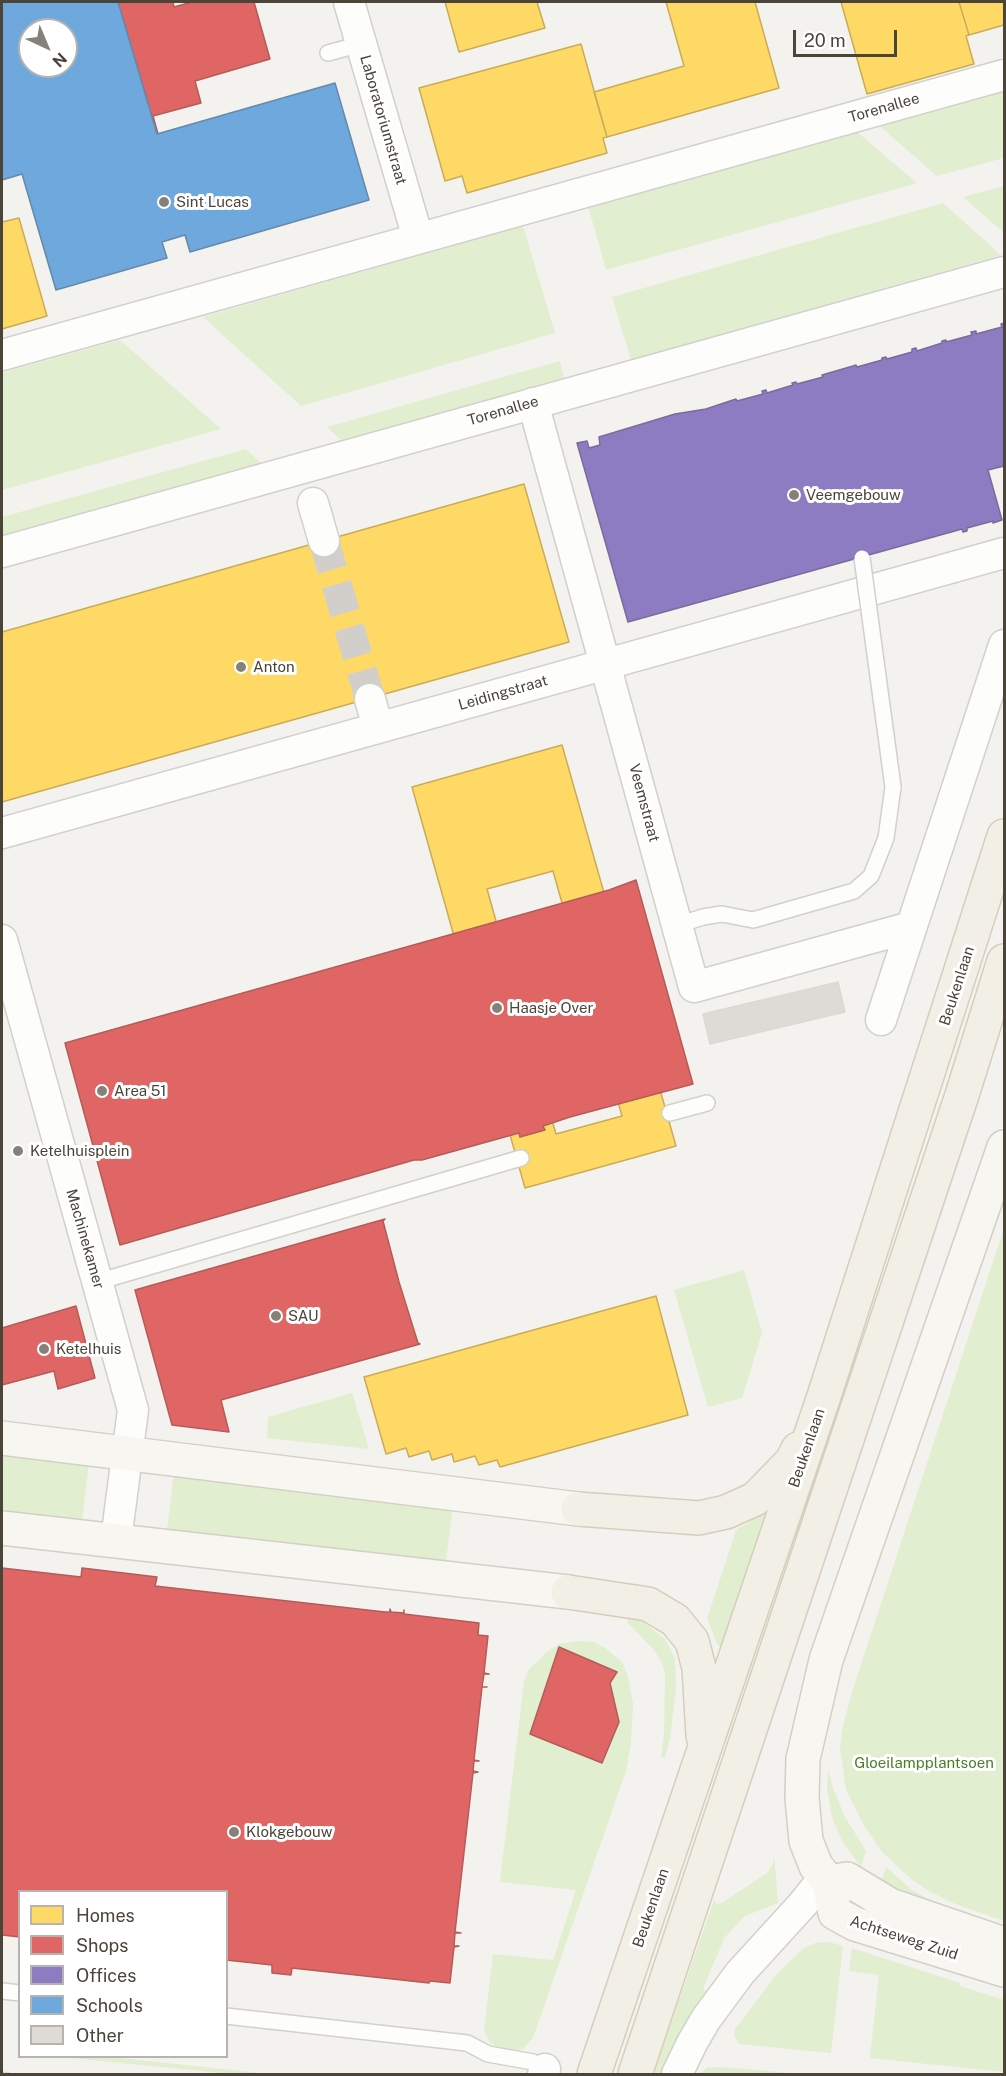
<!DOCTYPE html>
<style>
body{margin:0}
#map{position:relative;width:1006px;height:2076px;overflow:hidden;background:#f4f2ee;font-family:"Public Sans",sans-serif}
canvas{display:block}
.frame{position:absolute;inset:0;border:3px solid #4b4439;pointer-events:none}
.legend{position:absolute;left:18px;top:1890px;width:210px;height:168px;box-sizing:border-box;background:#fff;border:2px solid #b7b4b0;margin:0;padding:8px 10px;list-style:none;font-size:18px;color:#4b4439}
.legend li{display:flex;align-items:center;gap:12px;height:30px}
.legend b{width:30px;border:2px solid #b7b4b0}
.north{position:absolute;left:18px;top:18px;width:60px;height:60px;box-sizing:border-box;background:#fff;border:2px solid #b7b4b0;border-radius:50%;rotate:136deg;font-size:16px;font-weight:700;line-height:24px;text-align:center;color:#4b4439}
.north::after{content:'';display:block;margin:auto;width:21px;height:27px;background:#868178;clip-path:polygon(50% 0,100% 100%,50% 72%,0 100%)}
.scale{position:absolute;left:793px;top:30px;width:104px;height:27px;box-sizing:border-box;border:3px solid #4b4439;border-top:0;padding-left:8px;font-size:18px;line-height:21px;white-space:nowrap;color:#4b4439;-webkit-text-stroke:4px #fff;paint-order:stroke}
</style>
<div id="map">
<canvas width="1006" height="2076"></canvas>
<div class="frame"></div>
<ul class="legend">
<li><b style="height:16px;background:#ffd966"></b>Homes</li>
<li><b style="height:16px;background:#e06666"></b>Shops</li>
<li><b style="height:16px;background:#8e7cc3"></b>Offices</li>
<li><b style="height:16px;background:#6fa8dc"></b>Schools</li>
<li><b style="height:16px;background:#dedbd6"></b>Other</li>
</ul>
<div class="north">N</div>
<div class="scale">20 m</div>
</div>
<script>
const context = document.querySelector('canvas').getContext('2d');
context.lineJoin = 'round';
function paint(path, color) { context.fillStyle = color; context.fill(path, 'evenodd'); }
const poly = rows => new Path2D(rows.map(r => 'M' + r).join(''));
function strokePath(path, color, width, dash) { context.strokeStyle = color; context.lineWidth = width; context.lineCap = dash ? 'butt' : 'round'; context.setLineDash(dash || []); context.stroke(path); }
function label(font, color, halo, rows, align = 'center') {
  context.font = font + ' "Public Sans",sans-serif'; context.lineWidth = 6; context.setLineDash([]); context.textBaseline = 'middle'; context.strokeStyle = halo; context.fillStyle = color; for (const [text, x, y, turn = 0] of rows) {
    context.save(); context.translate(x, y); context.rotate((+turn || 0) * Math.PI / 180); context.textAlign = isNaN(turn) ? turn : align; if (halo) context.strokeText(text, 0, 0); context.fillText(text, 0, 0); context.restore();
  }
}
paint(poly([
 [1004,88,1004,158,937,176,876,123],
 [855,130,917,183,606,270,588,206],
 [1004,186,1004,233,963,197],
 [943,203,1001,255,631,360,612,297],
 [523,226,555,333,301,406,203,317],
 [120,340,221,429,2,490,2,373],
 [560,361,564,378,343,442,327,427],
 [246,449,262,464,2,537,2,517],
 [1004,1228,1004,1921,955,1904,929,1891,911,1879,883,1853,864,1826,846,1790,840,1748,842,1730,853,1689],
 [744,1270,762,1333,742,1398,708,1407,674,1290],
 [352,1393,369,1449,267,1438,268,1417],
 [2,1454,89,1463,81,1528,2,1519],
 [174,1473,453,1505,445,1569,166,1538],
 [763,1514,767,1517,722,1647,718,1646,707,1619,736,1530],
 [629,1614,642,1621,665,1639,675,1659,676,1688,670,1739,665,1758,661,1757,664,1734,665,1675,662,1663,654,1650,627,1622],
 [578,1641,594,1642,605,1648,623,1663,629,1681,633,1704,631,1743,626,1771,533,2038,523,2049,514,2051,502,2050,490,2043,484,2031,493,1954,553,1960,576,1890,500,1882,524,1681,529,1669,548,1651,559,1644],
 [828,1769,833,1788,845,1817,866,1851,861,1867,843,1843,832,1817,827,1788],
 [774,1854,778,1903,745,1916,725,1937,703,1988,709,1993,661,2074,654,2072,714,1900,717,1904,722,1903,767,1873,773,1864],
 [886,1867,912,1890,937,1904,964,1916,880,1884],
 [829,1942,843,1946,831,2053,739,2044,734,2036,735,2029,777,1974,804,1948,815,1943],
 [852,1948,960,1983,960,1986,1004,2000,1004,2072,870,2058,879,1975,849,1971],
 [61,2057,110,2057,269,2074,232,2074],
 [708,2067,735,2068,801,2074,700,2074]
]), '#e1eecf');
const homes = poly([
 [445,2,537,2,545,28,459,52,445,2],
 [666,2,755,2,779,88,607,137,594,92,684,66,666,2],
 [841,2,959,2,969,35,966,36,974,64,867,94,841,2],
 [959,2,1004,2,1004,25,969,35,959,2],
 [581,44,607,137,603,138,607,153,467,193,462,176,445,181,419,88,581,44],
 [19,218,47,316,2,329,2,222,19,218],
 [524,484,569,642,2,802,2,632,524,484],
 [562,745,676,1146,525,1188,412,787,562,745],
 [553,871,622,1116,556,1134,487,889,553,871],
 [656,1296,688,1415,500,1467,497,1460,479,1465,475,1456,454,1462,452,1454,432,1460,429,1451,409,1457,406,1448,386,1454,364,1377,656,1296]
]);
paint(homes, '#ffd966');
strokePath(homes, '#c9ac58', 1.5);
const shops = poly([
 [118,2,173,2,174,7,192,2,254,2,270,59,195,81,201,103,153,116,158,134,157,134,118,2],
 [636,880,693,1084,570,1117,543,1126,545,1130,520,1137,519,1133,422,1160,414,1160,120,1245,65,1043,609,890,636,880],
 [385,1219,383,1221,399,1282,418,1343,420,1344,221,1400,229,1432,172,1425,135,1290,385,1219],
 [76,1306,95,1378,58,1389,54,1371,2,1385,2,1328,76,1306],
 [2,1568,81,1577,82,1568,157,1577,155,1586,385,1612,390,1612,390,1609,391,1612,404,1613,404,1610,404,1614,479,1623,478,1635,488,1636,484,1673,489,1674,484,1674,482,1687,487,1687,482,1687,474,1760,479,1761,474,1761,473,1771,478,1772,473,1773,455,1932,461,1933,455,1933,454,1946,459,1946,454,1947,450,1983,430,1981,429,1983,292,1968,291,1975,272,1973,272,1965,226,1960,226,1892,20,1892,20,1937,2,1935,2,1568],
 [559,1647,617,1672,610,1683,619,1722,602,1763,530,1734,559,1647]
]);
paint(shops, '#e06666');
strokePath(shops, '#b35c58', 1.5);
const offices = poly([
 [1004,323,1004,466,988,470,1002,520,993,523,993,521,967,528,967,531,963,532,962,529,628,622,577,443,587,441,589,448,600,445,599,437,675,414,706,409,736,399,737,401,763,394,762,391,766,390,767,393,793,385,792,383,796,382,797,384,823,377,822,375,853,366,856,365,857,367,882,360,882,358,886,357,887,359,912,352,912,349,916,348,917,351,942,343,942,341,946,340,946,342,972,335,971,332,976,331,976,334,1002,327,1001,324,1004,323]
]);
paint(offices, '#8e7cc3');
strokePath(offices, '#7a6b9a', 1.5);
const schools = poly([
 [2,2,118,2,157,134,335,83,369,200,190,252,185,235,162,242,167,258,56,290,22,174,2,180,2,2],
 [30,30,66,30,66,66,30,66,30,30]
]);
paint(schools, '#6fa8dc');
strokePath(schools, '#648aab', 1.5);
const building = poly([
 [838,982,845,1012,710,1044,703,1014,838,982]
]);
paint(building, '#dedbd6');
strokePath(building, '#dcd9d4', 1.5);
strokePath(poly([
 [324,541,370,699]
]), '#d2cfca', 30, [30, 15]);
const lane = poly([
 [328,53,361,44],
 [678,925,703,917,722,914,753,920,854,891,871,876,886,838,893,787],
 [670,1113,707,1103],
 [97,1282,521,1158],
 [2,1991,20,1993],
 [226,2016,467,2043,488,2054,533,2062,545,2069]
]);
const street = poly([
 [349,2,418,238],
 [2,355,1004,75],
 [533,403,694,987,911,927],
 [313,503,324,541],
 [2,552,1004,272],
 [370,699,378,728],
 [2,833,1004,553],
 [2,940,133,1410,116,1540],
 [881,1020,1004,645],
 [543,2074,545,2069],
 [677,2074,692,2043,706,2019,740,1973,802,1905,824,1878]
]);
const secondary = poly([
 [1004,1147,826,1660,803,1759,802,1798,806,1841,816,1866,829,1882,835,1913,855,1924,1004,1970],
 [2,1438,578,1509],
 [2,1528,568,1592],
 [829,1882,847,1879,890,1905,1004,1944]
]);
const primary = poly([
 [578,1509,699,1518,726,1512,755,1499,792,1461,798,1449],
 [568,1592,648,1604,675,1620,692,1641,699,1668,703,1736],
 [594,2074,824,1396,1004,836],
 [635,2074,962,1095,1004,961]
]);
strokePath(lane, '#d2d0cb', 18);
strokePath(street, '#d2d0cb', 33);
strokePath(secondary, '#d3cfc5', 36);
strokePath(primary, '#d6cebb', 36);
strokePath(lane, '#fdfdfc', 15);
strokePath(street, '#fdfdfc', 30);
strokePath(secondary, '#f7f6f1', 33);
strokePath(primary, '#f2efe6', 33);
strokePath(poly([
 [2,2074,11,2074]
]), '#dbdbda', 4.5, [8, 8]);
const laneBridge = poly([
 [862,558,893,787]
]);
strokePath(laneBridge, '#d2d0cb', 18, []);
strokePath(laneBridge, '#fdfdfc', 15);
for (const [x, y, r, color] of [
 [164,202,6,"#868178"],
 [794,495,6,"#868178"],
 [241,667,6,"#868178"],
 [497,1008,6,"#868178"],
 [102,1091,6,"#868178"],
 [18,1151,6,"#868178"],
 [276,1316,6,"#868178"],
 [44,1349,6,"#868178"],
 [234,1832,6,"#868178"]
]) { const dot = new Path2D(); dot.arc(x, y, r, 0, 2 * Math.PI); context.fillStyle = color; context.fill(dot); strokePath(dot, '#fff', 2); }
label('15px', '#4b4439', '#fff', [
 ["Torenallee",884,108,-16],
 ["Laboratoriumstraat",383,120,74],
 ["Torenallee",503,411,-16],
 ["Leidingstraat",503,693,-16],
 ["Veemstraat",644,803,75],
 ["Beukenlaan",957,986,-72],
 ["Machinekamer",85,1239,74],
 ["Beukenlaan",807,1448,-71],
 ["Beukenlaan",651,1908,-71],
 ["Achtseweg Zuid",904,1938,18]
]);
label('15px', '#4b4439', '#fff', [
 ["Sint Lucas",176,202],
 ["Veemgebouw",806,495],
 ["Anton",253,667],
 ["Haasje Over",509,1008],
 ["Area 51",114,1091],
 ["Ketelhuisplein",30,1151],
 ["SAU",288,1316],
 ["Ketelhuis",56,1349],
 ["Klokgebouw",246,1832]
], 'left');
label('15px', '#4a7f2a', '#fff', [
 ["Gloeilampplantsoen",924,1763]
]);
</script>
